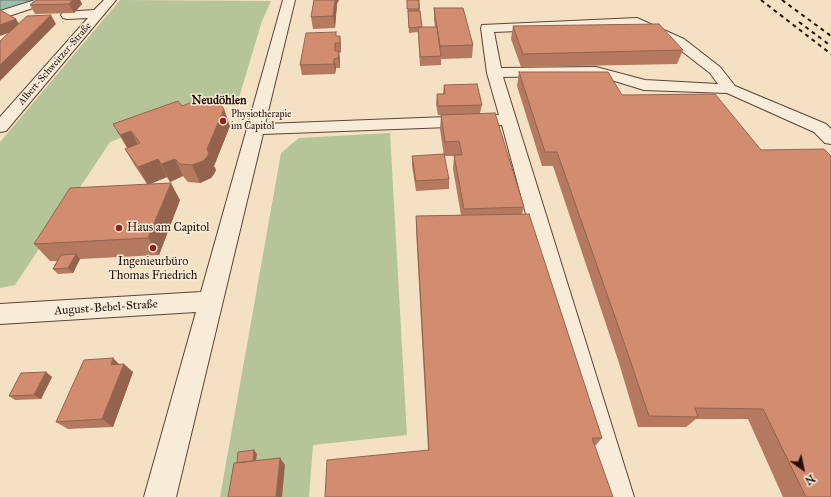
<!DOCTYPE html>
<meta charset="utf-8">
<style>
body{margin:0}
#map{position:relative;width:831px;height:497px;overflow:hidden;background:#f4e1c3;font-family:"IM FELL Great Primer",serif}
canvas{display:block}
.north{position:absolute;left:783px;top:449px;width:40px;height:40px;-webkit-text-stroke:3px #f8ecd8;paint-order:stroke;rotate:147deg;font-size:11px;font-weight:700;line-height:16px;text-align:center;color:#261008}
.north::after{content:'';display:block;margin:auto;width:14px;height:18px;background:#261008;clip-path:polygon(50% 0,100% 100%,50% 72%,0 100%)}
</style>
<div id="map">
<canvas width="831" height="497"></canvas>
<div class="north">N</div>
</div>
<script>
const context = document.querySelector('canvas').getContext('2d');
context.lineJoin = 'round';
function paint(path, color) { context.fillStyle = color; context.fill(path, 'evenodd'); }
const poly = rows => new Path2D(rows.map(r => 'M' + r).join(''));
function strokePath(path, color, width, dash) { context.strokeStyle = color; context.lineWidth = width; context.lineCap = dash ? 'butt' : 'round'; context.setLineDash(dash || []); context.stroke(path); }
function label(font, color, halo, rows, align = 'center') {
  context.font = font + ' "IM FELL Great Primer",serif'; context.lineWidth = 3; context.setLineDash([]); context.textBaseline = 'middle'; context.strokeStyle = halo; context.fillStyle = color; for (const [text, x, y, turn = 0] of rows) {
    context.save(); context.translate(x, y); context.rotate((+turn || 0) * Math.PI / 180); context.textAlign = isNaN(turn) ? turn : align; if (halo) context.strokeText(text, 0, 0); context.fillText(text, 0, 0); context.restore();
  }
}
paint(poly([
 [120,0,271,1,262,21,238,101,183,116,110,142,15,285,0,288,0,142],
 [390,133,407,435,313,445,309,497,220,497,281,153,299,138]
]), '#b5c499');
const water = poly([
 [0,0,40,0,0,13,0,0]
]);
paint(water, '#9cbeb1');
strokePath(water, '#6d786d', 1);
const minor = poly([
 [35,0,53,0,51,2,0,19,0,11,35,0],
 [104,0,116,0,6,131,0,132,0,117,88,18,67,19,63,18,61,15,63,12,94,10,104,0],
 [283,0,295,0,265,124,499,115,487,73,481,28,482,25,637,18,684,39,720,67,735,86,826,124,831,129,831,144,825,143,814,132,727,93,644,90,595,75,503,77,634,497,602,497,502,125,263,134,176,497,144,497,196,312,0,324,0,304,201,292,283,0],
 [635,26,674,45,710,73,718,84,645,80,596,67,501,68,494,32,635,26]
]);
strokePath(minor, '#5a4437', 2);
paint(minor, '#f8ecd8');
strokePath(poly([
 [761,0,831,54],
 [782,0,831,36],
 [799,22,831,46]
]), '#261008', 2, [4, 4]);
paint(poly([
 [36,0,80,0,82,4,74,13,35,14,30,5],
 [407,0,419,0,422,27,435,27,434,20,434,8,473,45,472,58,441,59,441,65,420,66,418,32,409,33],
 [337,4,335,28,313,29,311,17],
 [513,26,683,50,677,64,521,67,511,39],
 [337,36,341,45,341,52,339,53,340,60,340,68,336,68,335,74,302,75,300,65],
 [519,72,831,497,783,497,748,419,696,419,686,427,638,427,619,363,553,166,542,166,517,86],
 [444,85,482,105,480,113,524,207,522,214,602,438,595,446,428,450,416,230,416,216,461,215,453,169,454,156,444,156,440,129,441,115,438,115,436,104,437,94,443,94],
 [182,106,230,126,214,166,216,170,214,174,211,178,200,183,188,182,183,176,170,182,167,177,150,184,180,200,159,255,80,259,73,273,58,274,53,269,57,261,50,261,34,244,147,184,135,166,125,149,127,148,113,124],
 [412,156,449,179,449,189,416,191,412,166],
 [119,364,133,372,113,427,68,429,56,422],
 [46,372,52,377,41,399,15,400,9,396]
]), '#b57960');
paint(poly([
 [73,0,80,0,82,4,74,13,69,4],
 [335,0,339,0,337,4,335,28,333,16],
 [51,15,56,24,0,81,0,65],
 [16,19,22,28,0,36,0,25],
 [340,36,341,45,341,52,340,43],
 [339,51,340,60,340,68,338,58],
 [334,59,336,68,335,74,334,64],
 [224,109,230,126,214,166,216,170,214,174,211,178,200,183,192,165,207,149],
 [131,131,140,149,130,152,120,135],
 [158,159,167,177,148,185,138,167],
 [175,159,183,176,170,182,161,164],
 [171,183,180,200,159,255,148,238],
 [76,254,80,259,73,273,68,268],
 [113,358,122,367,111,365],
 [124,364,133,372,113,427,102,419],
 [46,372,52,377,41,399,34,395],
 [254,450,257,454,255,468,252,464],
 [280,458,285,465,282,497,276,497]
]), '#93634e');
const building = poly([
 [36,0,73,0,69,4,30,5,36,0],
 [314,0,335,0,333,16,311,17,314,0],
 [407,0,419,0,419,9,407,9,407,0],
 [434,8,463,8,473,45,440,46,434,8],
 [0,10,16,19,0,25,0,10],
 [408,11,420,11,422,27,409,28,408,11],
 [51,15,0,65,0,41,27,16,51,15],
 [659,24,683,50,523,54,513,26,659,24],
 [418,27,437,27,441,56,420,57,418,27],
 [336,32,336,36,340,36,340,43,335,43,335,51,339,51,338,58,334,59,334,64,300,65,306,33,336,32],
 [519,72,608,72,622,95,715,94,761,150,824,149,831,156,831,497,806,497,763,409,695,408,698,417,649,416,627,351,557,152,545,152,519,72],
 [477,84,482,105,438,106,437,94,445,94,444,85,477,84],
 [206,97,211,103,221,105,224,109,207,149,209,153,207,157,203,161,192,165,180,164,175,159,161,164,158,159,138,167,125,149,140,143,131,131,120,135,113,124,178,101,182,106,206,97],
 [495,113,524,207,464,209,454,155,462,155,459,141,445,142,441,115,495,113],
 [444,154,449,179,416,181,412,156,444,154],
 [171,183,148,238,34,244,70,188,171,183],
 [529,214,602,438,592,438,613,497,325,497,327,460,429,450,416,216,529,214],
 [76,254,68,268,53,269,61,255,76,254],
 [113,358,111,365,124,364,102,419,56,422,84,360,113,358],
 [46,372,34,395,9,396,21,373,46,372],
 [254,450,253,461,237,463,238,452,254,450],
 [280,458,276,497,228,497,234,463,280,458]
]);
paint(building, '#d28d70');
strokePath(building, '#93634e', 1);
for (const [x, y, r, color] of [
 [223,121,4,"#8f2418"],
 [119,228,4,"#8f2418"],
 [153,248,4,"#8f2418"]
]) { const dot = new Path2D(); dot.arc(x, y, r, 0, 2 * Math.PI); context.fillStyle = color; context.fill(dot); strokePath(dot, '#f8ecd8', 1.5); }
label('10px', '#261008', '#f8ecd8', [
 ["Albert-Schweitzer-Straße",55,64,-49]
]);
label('10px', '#261008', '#f8ecd8', [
 ["Physiotherapie",231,115],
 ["im Capitol",231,127]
], 'left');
label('bold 12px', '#261008', '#f8ecd8', [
 ["Neudöhlen",219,101]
]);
label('12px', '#261008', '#f8ecd8', [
 ["Haus am Capitol",127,228],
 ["Ingenieurbüro",153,262,"center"],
 ["Thomas Friedrich",153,276,"center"]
], 'left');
label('12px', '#261008', '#f8ecd8', [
 ["August-Bebel-Straße",106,308,-4]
]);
</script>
